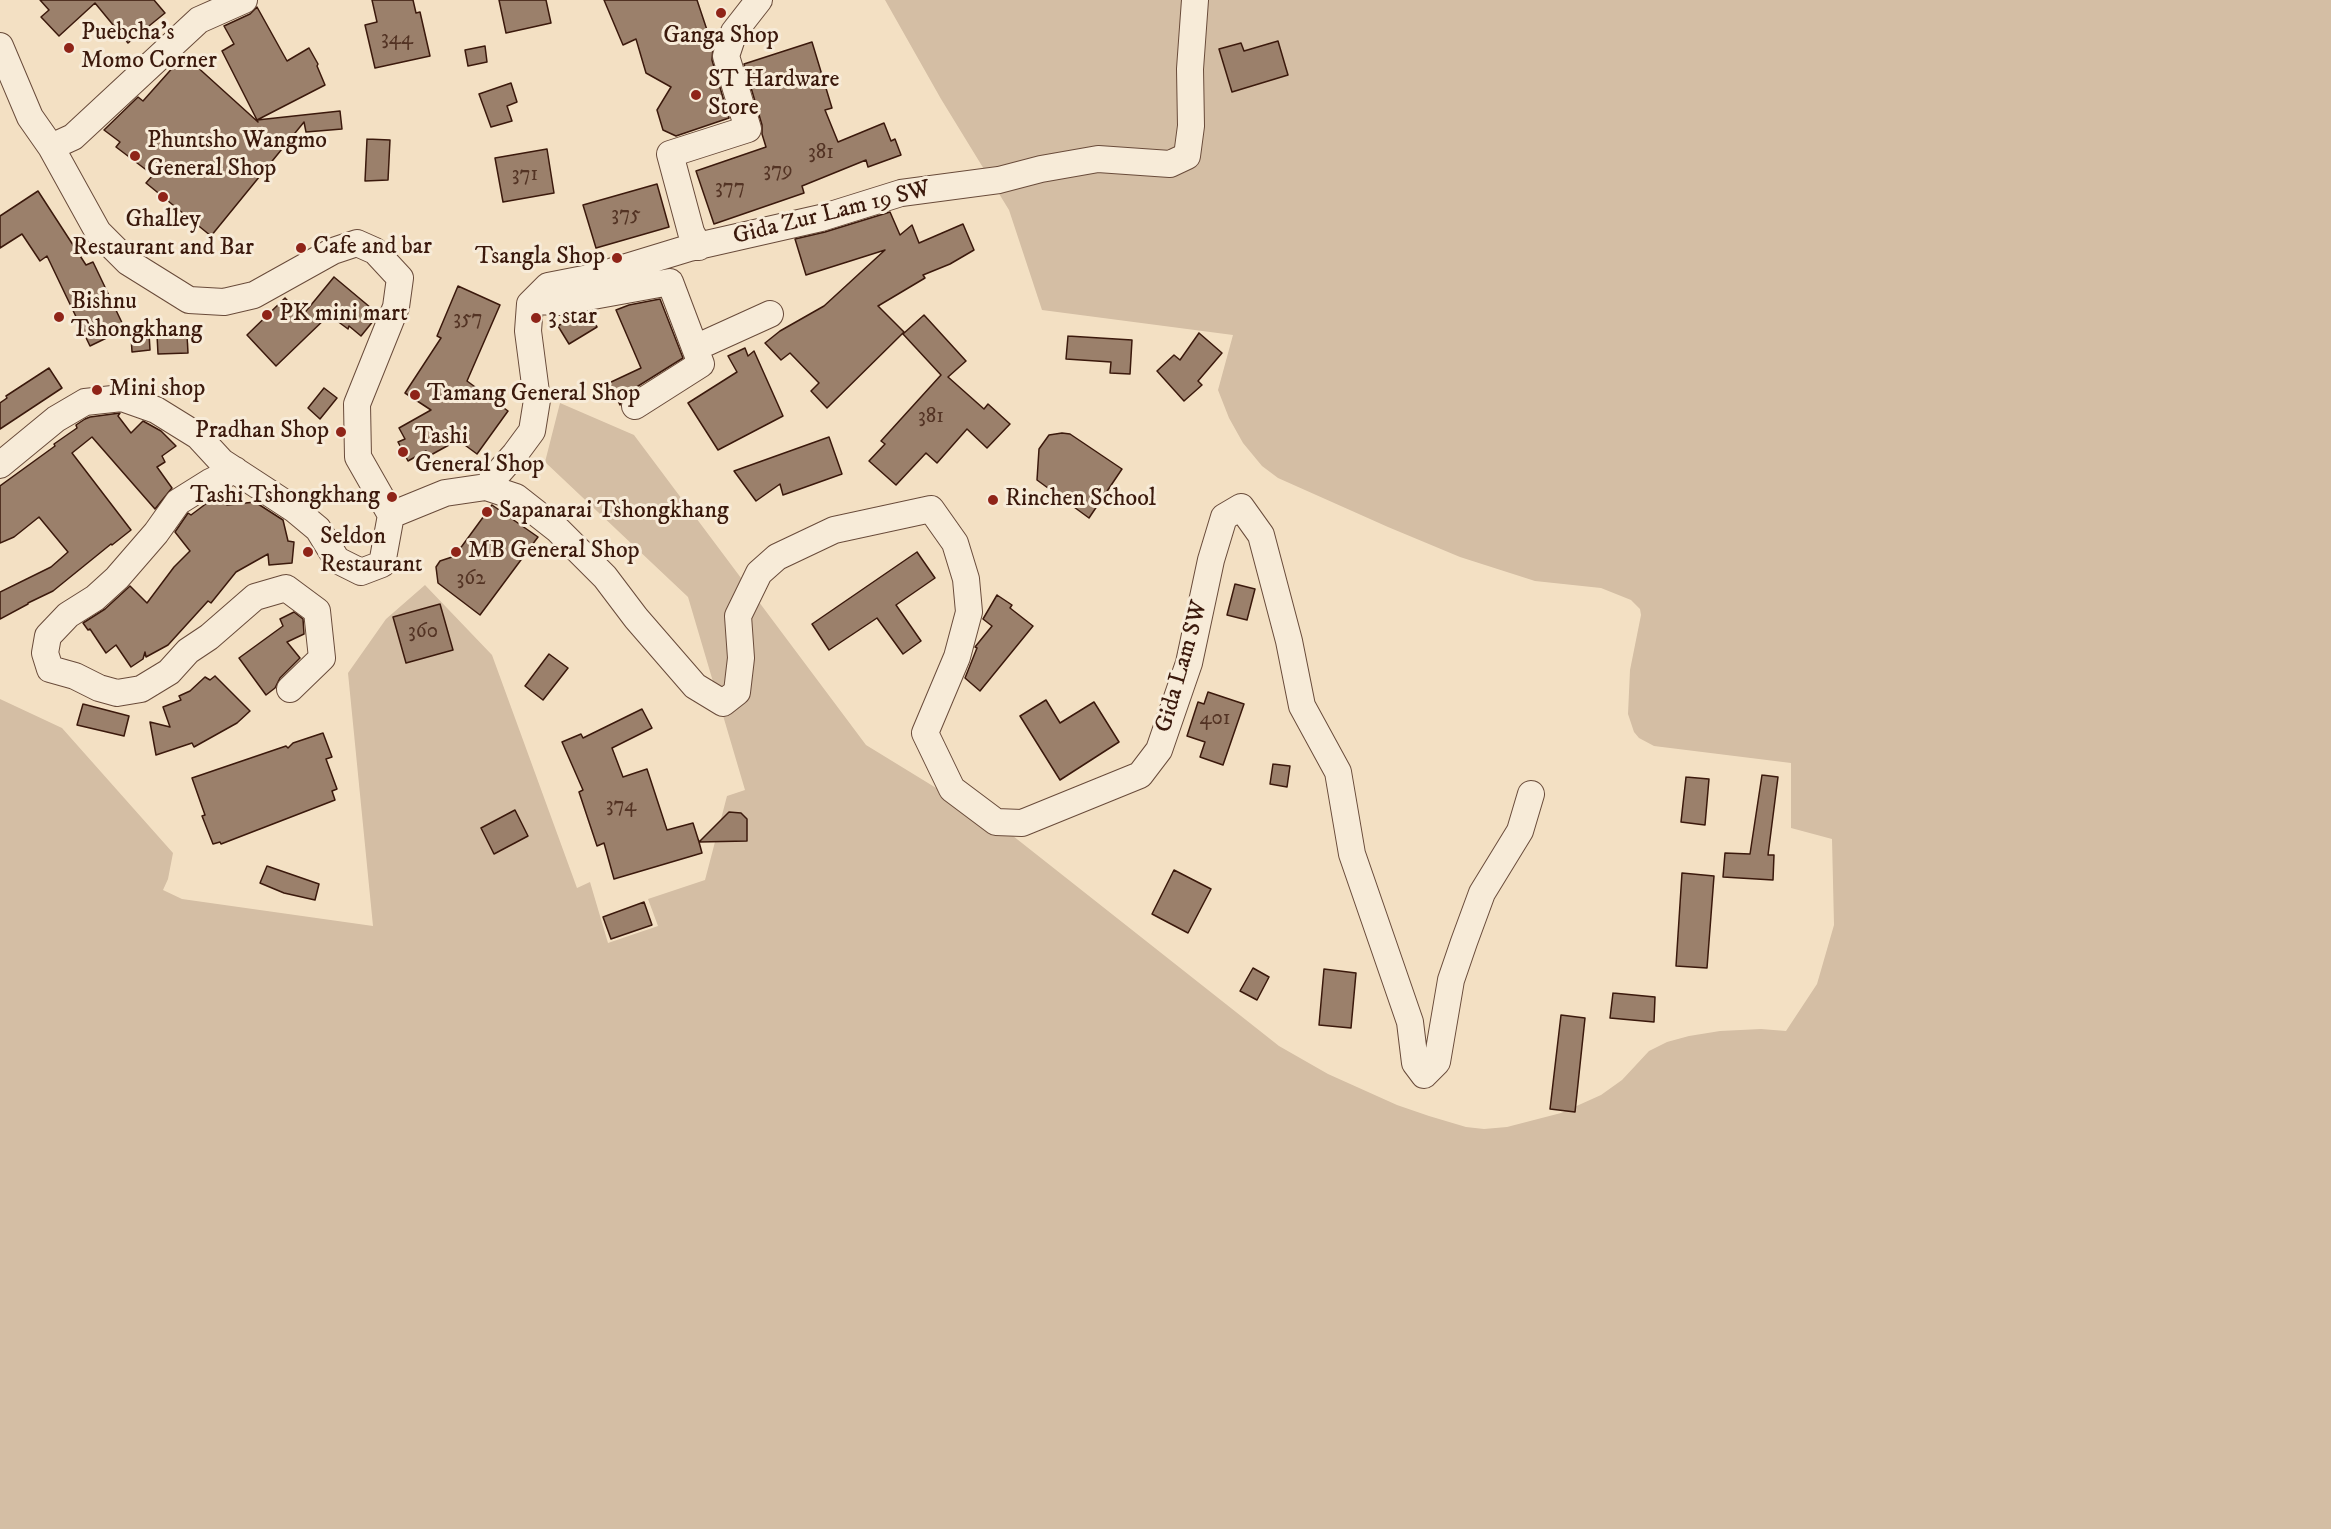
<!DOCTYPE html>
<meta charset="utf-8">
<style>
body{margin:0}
canvas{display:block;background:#f3e0c3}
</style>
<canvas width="2331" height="1529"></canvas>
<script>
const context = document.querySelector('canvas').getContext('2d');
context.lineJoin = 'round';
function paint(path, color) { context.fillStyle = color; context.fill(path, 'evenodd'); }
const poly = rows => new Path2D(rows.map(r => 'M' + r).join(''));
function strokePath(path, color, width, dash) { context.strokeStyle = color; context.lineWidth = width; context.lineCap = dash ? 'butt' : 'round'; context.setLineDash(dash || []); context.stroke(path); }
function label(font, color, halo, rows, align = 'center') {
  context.font = font + ' "IM FELL DW Pica",serif'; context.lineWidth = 6; context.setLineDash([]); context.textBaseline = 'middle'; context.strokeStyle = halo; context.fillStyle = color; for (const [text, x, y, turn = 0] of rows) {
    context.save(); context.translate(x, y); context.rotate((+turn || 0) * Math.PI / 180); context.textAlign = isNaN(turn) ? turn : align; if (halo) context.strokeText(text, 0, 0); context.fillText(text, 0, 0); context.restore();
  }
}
paint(poly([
 [885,0,2331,0,2331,1529,0,1529,0,699,62,728,173,853,168,879,163,890,182,899,373,926,348,673,386,619,425,585,492,655,577,888,590,882,608,943,658,926,648,899,705,880,727,796,745,790,688,597,545,462,560,403,634,435,866,745,1008,832,1279,1046,1328,1074,1397,1105,1429,1116,1466,1127,1484,1129,1507,1127,1561,1113,1601,1095,1622,1080,1649,1051,1667,1042,1689,1036,1720,1031,1761,1029,1786,1031,1817,984,1834,925,1832,839,1791,828,1791,763,1654,746,1639,738,1634,732,1628,714,1630,670,1641,615,1640,609,1631,600,1601,588,1535,581,1460,557,1388,527,1278,478,1262,466,1243,443,1229,418,1218,390,1233,335,1042,310,1009,210,941,99]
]), '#d4bea4');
const building = poly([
 [40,0,154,0,165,13,128,43,95,3,59,36,41,17,49,10,40,0],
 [372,0,413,0,416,13,420,12,430,56,375,68,365,25,377,22,372,0],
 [499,0,546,0,551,23,506,33,499,0],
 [604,0,697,0,713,48,712,60,729,118,676,136,663,130,657,110,671,87,646,73,636,39,623,45,604,0],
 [257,7,287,61,309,48,318,64,317,66,325,85,257,120,222,51,234,44,224,26,250,14,257,7],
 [1278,41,1288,75,1232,92,1219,49,1241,43,1244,51,1278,41],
 [812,42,832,108,825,110,838,142,884,123,891,141,895,139,901,155,868,167,866,160,802,186,804,193,714,224,696,171,766,147,762,134,762,125,744,64,812,42],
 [485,46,487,62,468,66,465,50,485,46],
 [184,55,258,122,257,120,340,111,342,129,306,132,304,122,211,236,146,183,153,175,116,147,120,142,104,130,138,97,143,101,184,55],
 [511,83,517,102,507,106,512,121,491,127,479,94,511,83],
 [367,139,390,140,388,180,365,181,367,139],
 [547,149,554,193,503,202,495,158,547,149],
 [657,184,669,227,596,248,583,205,657,184],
 [38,191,86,265,93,262,125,329,90,346,47,256,40,261,22,234,0,248,0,216,38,191],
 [890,212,900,235,912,225,919,243,963,224,974,250,950,264,923,275,925,278,878,306,904,332,827,408,811,391,819,383,790,353,781,360,765,343,780,331,824,306,885,250,806,275,795,239,825,232,890,212],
 [334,277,377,313,374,320,361,336,349,326,348,329,329,315,276,366,247,335,285,298,302,316,334,277],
 [458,286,500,305,467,381,508,411,477,454,458,440,429,456,426,451,408,461,398,442,405,439,399,428,431,410,405,393,441,338,437,336,458,286],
 [660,299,683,358,627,393,622,399,620,405,609,383,641,368,616,310,629,305,660,299],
 [588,312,597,327,569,344,558,326,577,314,588,312],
 [924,315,966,361,948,377,984,409,988,404,1010,424,987,448,967,429,937,463,926,453,896,485,869,461,885,444,881,441,941,375,903,334,924,315],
 [149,333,150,350,132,352,131,336,149,333],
 [1199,333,1222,353,1198,381,1202,385,1184,401,1157,371,1174,355,1180,360,1199,333],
 [187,334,188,353,158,354,157,335,187,334],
 [1068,336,1132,340,1130,374,1110,373,1111,362,1066,359,1068,336],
 [745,348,748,356,754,351,783,416,718,450,688,403,737,372,728,356,745,348],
 [49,368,62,388,0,429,0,403,7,398,6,396,49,368],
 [324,388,337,398,320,419,308,408,324,388],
 [120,413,118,416,131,433,143,421,161,431,176,446,162,456,165,462,157,467,172,488,155,509,92,437,72,453,131,530,112,545,111,544,53,591,28,603,28,604,0,619,0,592,51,567,68,552,39,517,14,537,0,543,0,486,55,446,54,444,77,428,76,425,85,419,90,417,120,413],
 [1062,433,1070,434,1122,469,1089,518,1037,480,1039,449,1049,435,1062,433],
 [829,437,842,474,783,495,780,484,756,501,734,471,829,437],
 [219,494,227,505,255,502,283,520,288,541,294,542,292,563,269,565,268,554,236,572,211,603,208,601,168,645,146,657,145,652,143,659,131,667,116,645,106,653,90,629,88,630,83,623,105,609,130,586,147,603,174,567,190,551,175,532,188,513,191,515,219,494],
 [492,505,538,537,480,615,438,583,436,567,440,561,452,557,462,546,492,505],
 [917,552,935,578,896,605,921,641,903,654,877,618,829,650,812,624,917,552],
 [1235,584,1255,589,1247,620,1227,615,1235,584],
 [997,595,1012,605,1010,608,1033,626,980,691,965,678,977,648,975,647,992,626,983,619,997,595],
 [440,604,453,650,406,663,393,617,440,604],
 [294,612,303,619,304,634,287,642,300,658,280,678,275,688,266,695,239,658,283,626,280,619,294,612],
 [549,654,568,668,543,700,525,686,549,654],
 [215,676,250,711,237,723,194,747,192,743,156,755,150,722,170,727,163,707,181,700,179,696,190,691,205,677,210,680,215,676],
 [1208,692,1244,704,1223,765,1200,757,1205,742,1187,736,1198,702,1204,704,1208,692],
 [1046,700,1060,723,1094,702,1119,742,1060,780,1020,716,1046,700],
 [83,704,129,716,124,736,77,725,83,704],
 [642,709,652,728,612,748,623,777,647,769,667,830,693,823,699,842,729,812,741,813,747,819,747,841,699,842,702,853,614,879,604,843,597,846,579,792,583,790,562,742,581,734,583,738,642,709],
 [323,733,332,757,326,759,337,789,332,791,335,800,221,844,220,842,213,844,202,816,205,815,192,778,286,746,288,748,293,743,323,733],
 [1273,764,1290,766,1287,787,1270,784,1273,764],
 [1762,775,1778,777,1768,855,1774,855,1773,880,1723,877,1725,853,1750,854,1762,775],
 [1686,777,1709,779,1705,825,1681,822,1686,777],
 [515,810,528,836,494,854,481,828,515,810],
 [267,866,319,884,315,900,284,893,260,883,267,866],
 [1174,870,1211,889,1188,933,1152,914,1174,870],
 [1682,873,1714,876,1707,968,1676,966,1682,873],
 [644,902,652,925,611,939,603,917,644,902],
 [1253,968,1269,977,1257,1000,1240,991,1253,968],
 [1324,969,1356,973,1351,1028,1319,1025,1324,969],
 [1613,993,1655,997,1654,1022,1610,1018,1613,993],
 [1561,1015,1585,1018,1575,1112,1550,1109,1561,1015]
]);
paint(building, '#9b806b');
strokePath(building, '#3b190c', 1.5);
const minor = poly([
 [0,46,30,117,51,147,98,232,128,262,189,300,224,302,254,295,333,251,357,243,375,251,400,278,396,307,357,404,358,457,391,515,445,493,486,487,516,497,558,530,605,577,636,618,695,686,723,703,737,692,741,658,738,616,759,573,777,557,834,530,931,509,955,543,966,579,969,612,957,657,925,733,952,789,996,822,1022,823,1140,775,1159,750,1189,663,1211,560,1224,517,1241,507,1261,535,1289,641,1302,706,1338,772,1352,854,1410,1022,1415,1063,1424,1075,1437,1062,1451,980,1464,942,1482,893,1520,831,1531,794],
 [51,147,73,137,199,20,244,0],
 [699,247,691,232,670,154,748,129,726,56,734,32,759,0],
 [535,301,560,302,670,282,701,364,635,406],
 [695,348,770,314],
 [0,465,56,419,85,402,122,398,156,410,198,436,222,462,294,509,318,529,337,560,361,572,382,564,391,515],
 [235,470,210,482,178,502,156,533,117,578,95,598,68,615,48,636,45,653,50,669,75,676,99,688,117,693,141,689,169,672,188,651,209,637,255,597,286,588,317,611,322,658,290,689],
 [486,487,515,454,532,431,537,400,528,331,530,304,548,286,594,277,689,248,821,218,901,193,999,180,1041,169,1098,159,1170,164,1187,156,1191,126,1190,69,1195,0]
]);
strokePath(minor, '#694b3a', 28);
strokePath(minor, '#f7ebd8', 26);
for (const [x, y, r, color] of [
 [721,13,6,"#8f2418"],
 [69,48,6,"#8f2418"],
 [696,95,6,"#8f2418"],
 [135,156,6,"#8f2418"],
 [163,197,6,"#8f2418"],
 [301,248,6,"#8f2418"],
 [617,258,6,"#8f2418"],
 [267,315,6,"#8f2418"],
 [59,317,6,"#8f2418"],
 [536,318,6,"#8f2418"],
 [97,390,6,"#8f2418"],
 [415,395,6,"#8f2418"],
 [341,432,6,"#8f2418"],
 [403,452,6,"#8f2418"],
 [392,497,6,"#8f2418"],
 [993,500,6,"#8f2418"],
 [487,512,6,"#8f2418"],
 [308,552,6,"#8f2418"],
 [456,552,6,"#8f2418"]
]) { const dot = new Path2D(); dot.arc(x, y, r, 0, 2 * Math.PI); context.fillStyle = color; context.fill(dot); strokePath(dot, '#f7ebd8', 2); }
label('21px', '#533324', null, [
 ["344",397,40],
 ["381",821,154],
 ["379",778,172],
 ["371",525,176],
 ["377",730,189],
 ["375",626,216],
 ["357",468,320],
 ["381",931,418],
 ["362",471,580],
 ["360",423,633],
 ["401",1215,720],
 ["374",621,807]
]);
label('24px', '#3b190c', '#f7ebd8', [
 ["Puebcha’s",81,34],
 ["Momo Corner",81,62],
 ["Ganga Shop",721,37,"center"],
 ["ST Hardware",708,81],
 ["Store",708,109],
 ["Phuntsho Wangmo",147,142],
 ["General Shop",147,170],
 ["Ghalley",163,221,"center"],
 ["Restaurant and Bar",163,249,"center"],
 ["Cafe and bar",313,248],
 ["Tsangla Shop",605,258,"right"],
 ["Bishnu",71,303],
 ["Tshongkhang",71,331],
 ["PK mini mart",279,315],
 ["3 star",548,318],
 ["Mini shop",109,390],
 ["Tamang General Shop",427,395],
 ["Pradhan Shop",329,432,"right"],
 ["Tashi",415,438],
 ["General Shop",415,466],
 ["Tashi Tshongkhang",380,497,"right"],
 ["Rinchen School",1005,500],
 ["Sapanarai Tshongkhang",499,512],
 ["Seldon",320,538],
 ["Restaurant",320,566],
 ["MB General Shop",468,552]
], 'left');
label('24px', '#3b190c', '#f7ebd8', [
 ["Gida Zur Lam 19 SW",832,214,-14],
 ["Gida Lam SW",1183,667,-74]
]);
</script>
